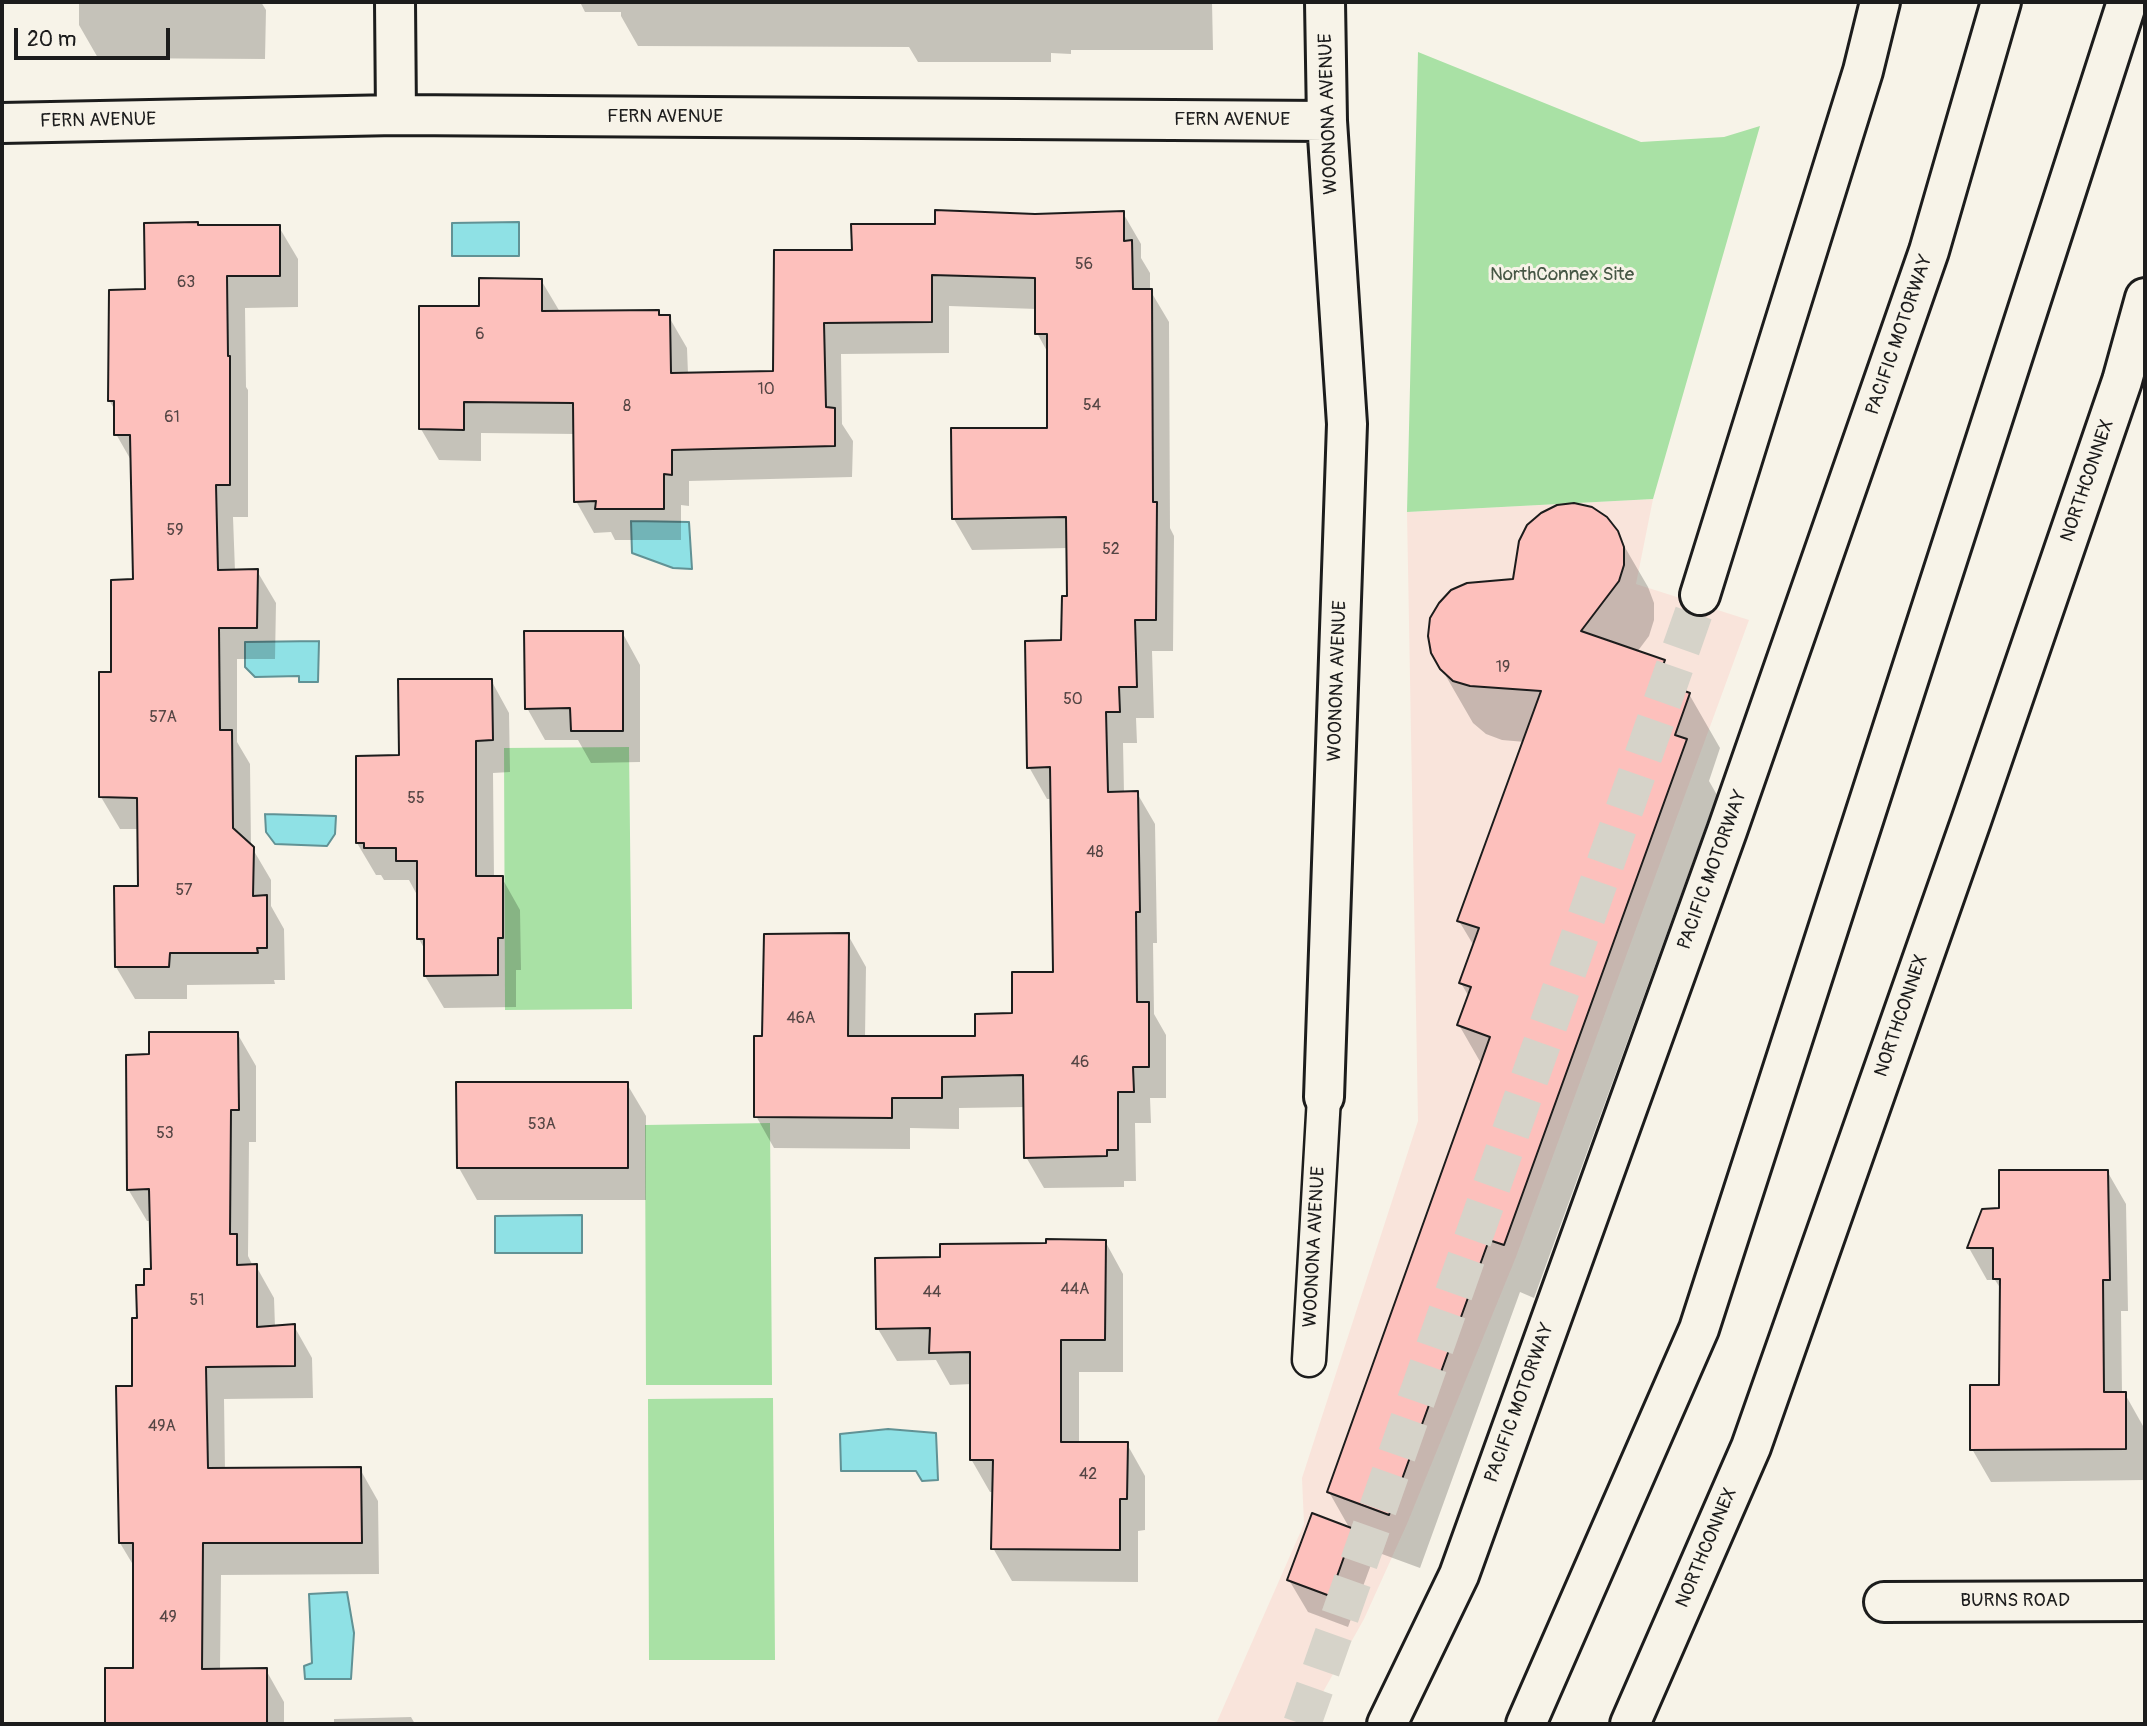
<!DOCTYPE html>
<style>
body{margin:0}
#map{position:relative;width:2147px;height:1726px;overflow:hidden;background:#f7f3e8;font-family:Pangolin,sans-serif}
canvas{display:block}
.frame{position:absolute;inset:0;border:4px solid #1c1c1c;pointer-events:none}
.scale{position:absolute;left:14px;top:28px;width:156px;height:32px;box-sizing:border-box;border:4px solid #1c1c1c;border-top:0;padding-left:9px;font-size:21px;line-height:24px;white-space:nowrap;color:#1c1c1c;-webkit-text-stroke:5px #f7f3e8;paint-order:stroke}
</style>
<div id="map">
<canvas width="2147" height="1726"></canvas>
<div class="frame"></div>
<div class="scale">20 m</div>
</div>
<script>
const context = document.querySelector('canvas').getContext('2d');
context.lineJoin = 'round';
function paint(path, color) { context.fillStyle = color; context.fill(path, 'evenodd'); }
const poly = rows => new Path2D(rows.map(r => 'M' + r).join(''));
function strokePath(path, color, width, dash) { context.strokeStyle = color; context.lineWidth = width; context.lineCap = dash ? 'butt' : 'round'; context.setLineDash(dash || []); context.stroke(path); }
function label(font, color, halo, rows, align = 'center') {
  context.font = font + ' Pangolin,sans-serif'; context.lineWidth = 6; context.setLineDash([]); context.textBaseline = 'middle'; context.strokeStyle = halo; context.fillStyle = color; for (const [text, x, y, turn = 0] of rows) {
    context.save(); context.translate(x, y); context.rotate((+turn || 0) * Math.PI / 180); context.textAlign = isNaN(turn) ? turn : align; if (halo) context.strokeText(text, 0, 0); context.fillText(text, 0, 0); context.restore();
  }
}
paint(poly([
 [1653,499,1636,584,1749,620,1516,1257,1407,1524,1364,1619,1305,1724,1216,1724,1304,1524,1302,1478,1418,1121,1407,512]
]), '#f9e4db');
paint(poly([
 [1418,52,1641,142,1724,137,1760,126,1653,499,1407,512],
 [629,747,632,1009,505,1010,504,748],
 [770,1123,772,1385,646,1385,645,1125],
 [773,1398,775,1660,649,1660,648,1399]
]), '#a9e1a5');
const water = poly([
 [519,222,519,256,452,256,452,223,519,222],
 [631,521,689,522,692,569,673,568,632,553,631,521],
 [319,641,318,682,299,682,299,676,255,677,245,667,245,642,319,641],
 [265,814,336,816,335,834,327,846,275,844,266,832,265,814],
 [582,1215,582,1253,495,1253,495,1216,582,1215],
 [888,1429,936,1433,938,1480,922,1481,916,1471,841,1471,840,1434,888,1429],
 [347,1592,354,1633,351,1679,305,1679,304,1666,312,1663,309,1594,347,1592]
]);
paint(water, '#8fe1e5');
strokePath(water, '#619295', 2);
paint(poly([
 [79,2,261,2,266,10,265,59,98,58,79,25],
 [580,2,1212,2,1213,50,1071,50,1071,54,1051,53,1051,62,918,62,909,47,638,46,621,16,621,12,585,12],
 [1123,213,1141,244,1141,258,1150,273,1150,290,1169,322,1170,528,1174,536,1173,651,1152,651,1154,718,1136,718,1137,743,1123,743,1124,793,1137,793,1155,824,1157,943,1153,943,1154,1014,1166,1035,1166,1098,1150,1098,1151,1123,1135,1123,1136,1181,1124,1181,1124,1187,1044,1188,1026,1157,1025,1107,959,1108,959,1129,910,1128,910,1149,774,1148,756,1116,764,1038,848,935,866,967,865,1038,977,1038,1014,1015,1055,973,1052,799,1047,799,1029,767,1063,642,1069,598,1068,548,972,550,954,519,1049,430,1048,353,1037,333,1037,309,949,306,949,353,841,354,842,424,853,441,852,477,689,481,689,506,681,505,681,540,615,540,611,532,594,533,576,501,575,434,481,433,481,461,439,460,421,429,481,308,541,280,560,312,658,311,661,317,669,317,687,348,688,374,775,373,853,252,937,226,1035,215],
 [279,227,298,259,298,307,245,308,246,387,248,390,248,517,233,517,235,571,257,571,276,603,275,659,237,659,237,742,250,764,251,846,271,880,271,906,284,929,285,980,274,980,275,984,187,985,187,999,135,999,116,967,139,888,139,829,120,829,101,797,113,674,135,581,132,462,116,434,116,412,109,400,147,291],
 [1616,532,1648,587,1654,603,1654,620,1649,636,1637,652,1664,661,1681,692,1689,694,1720,748,1709,781,1717,795,1534,1298,1520,1292,1420,1568,1363,1547,1372,1562,1348,1627,1308,1612,1289,1580,1350,1529,1329,1492,1482,1065,1459,1025,1469,997,1461,983,1474,946,1459,921,1525,742,1502,740,1486,734,1473,723,1432,652,1515,581],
 [622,632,640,665,640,762,591,763,578,740,545,740,527,708],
 [491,680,509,713,510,772,493,773,494,878,502,878,520,910,521,970,516,970,516,1007,444,1008,425,976,425,950,419,939,419,893,416,893,409,880,384,880,381,875,376,875,357,843,400,757],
 [237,1033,256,1066,256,1142,249,1142,248,1256,253,1266,256,1266,274,1298,275,1327,294,1326,312,1358,313,1398,224,1399,225,1470,360,1469,378,1501,379,1574,221,1575,220,1670,266,1670,284,1702,284,1724,107,1724,107,1670,135,1669,135,1568,120,1543,139,1319,146,1286,153,1270,152,1221,147,1221,128,1189,151,1056],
 [627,1084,646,1116,646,1200,477,1200,459,1168],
 [2107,1171,2126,1204,2128,1311,2121,1311,2122,1394,2125,1394,2143,1426,2144,1480,1991,1482,1972,1449,2001,1387,2002,1291,1995,1280,1987,1280,1969,1248,2001,1210],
 [1105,1241,1123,1274,1123,1372,1079,1372,1079,1444,1127,1444,1145,1476,1145,1530,1138,1531,1138,1582,1012,1581,993,1548,994,1492,990,1492,971,1459,972,1384,950,1385,936,1360,897,1361,878,1329,942,1259,1047,1245],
 [411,1717,415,1724,334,1724,334,1719]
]), '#0003');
const building = poly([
 [935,210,1035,214,1124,211,1124,241,1132,240,1133,289,1152,289,1153,502,1157,502,1156,620,1135,620,1137,687,1119,687,1120,712,1106,712,1108,792,1138,791,1140,912,1136,912,1137,1002,1149,1002,1149,1067,1133,1067,1134,1092,1118,1092,1118,1150,1107,1150,1107,1156,1024,1158,1023,1075,942,1077,942,1098,892,1098,892,1118,754,1117,754,1036,762,1036,764,934,849,933,848,1036,975,1036,975,1014,1012,1013,1012,972,1053,972,1050,767,1027,768,1025,641,1061,640,1062,596,1067,596,1066,517,952,519,951,428,1047,428,1047,334,1035,334,1035,278,932,275,932,322,824,323,826,407,835,408,835,446,672,450,672,475,664,474,664,509,595,509,596,501,574,502,573,403,464,402,464,430,419,429,419,306,479,306,479,278,542,279,542,311,659,310,659,315,670,315,671,373,773,371,774,250,852,250,851,224,935,224,935,210],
 [198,222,198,225,280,225,280,276,227,276,228,356,230,356,230,485,216,485,218,570,258,569,257,628,219,628,220,730,232,730,233,828,254,847,253,896,267,895,267,948,257,948,258,953,170,953,169,967,115,967,114,886,138,886,137,798,99,797,99,672,111,672,111,580,133,579,130,435,114,435,114,401,108,401,109,290,145,289,144,223,198,222],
 [1574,503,1592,507,1607,517,1618,531,1624,547,1624,565,1619,581,1581,631,1665,660,1657,681,1690,693,1675,735,1687,739,1504,1245,1489,1240,1389,1515,1327,1492,1490,1037,1457,1025,1471,987,1459,983,1479,928,1457,921,1541,691,1470,686,1453,681,1440,669,1431,653,1428,636,1430,618,1439,603,1451,590,1467,583,1513,579,1519,541,1527,525,1541,513,1557,505,1574,503],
 [524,631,623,631,623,731,571,731,570,708,525,709,524,631],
 [398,679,492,679,493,740,476,741,476,876,503,876,503,938,498,938,498,975,424,976,424,939,417,939,417,861,396,861,396,848,364,848,364,843,356,843,356,756,399,755,398,679],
 [149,1032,238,1032,239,1110,231,1110,230,1234,237,1234,237,1265,257,1264,257,1327,295,1324,295,1366,206,1367,208,1468,361,1467,362,1543,203,1543,202,1669,267,1668,267,1724,105,1724,105,1668,133,1668,133,1543,119,1543,116,1386,132,1386,132,1318,137,1318,136,1285,144,1285,144,1269,151,1269,149,1189,127,1190,126,1055,149,1054,149,1032],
 [456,1082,628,1082,628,1168,457,1168,456,1082],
 [1999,1170,2108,1170,2110,1280,2103,1280,2104,1392,2126,1392,2126,1449,1970,1450,1970,1385,1999,1385,2000,1279,1993,1279,1993,1248,1967,1248,1982,1209,1999,1208,1999,1170],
 [1046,1239,1106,1240,1105,1340,1061,1340,1061,1442,1128,1442,1127,1499,1120,1499,1120,1550,991,1549,993,1460,970,1460,970,1352,929,1353,930,1328,876,1329,875,1258,940,1257,940,1244,1046,1243,1046,1239],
 [1312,1513,1354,1529,1330,1596,1287,1580,1312,1513]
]);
paint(building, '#fdc0bc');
strokePath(building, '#1c1c1c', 2);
strokePath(poly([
 [1302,1724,1700,595]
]), '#d6d3c9', 38, [38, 19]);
const service = poly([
 [1309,1360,1324,1097]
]);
const minor = poly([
 [395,2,396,115],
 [2,123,396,115,1327,121],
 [1324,1097,1347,424,1327,121,1325,2],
 [1884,1602,2145,1601]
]);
const motorway = poly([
 [1700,595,1863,71,1880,2],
 [1387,1724,1459,1575,1727,831,1929,251,2001,2],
 [1526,1724,1699,1329,2127,2],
 [1630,1724,1751,1447,1971,821,2122,381,2145,298]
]);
strokePath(service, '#1c1c1c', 37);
strokePath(minor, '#1c1c1c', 44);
strokePath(motorway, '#1c1c1c', 44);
strokePath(service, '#f7f3e8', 32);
strokePath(minor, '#f7f3e8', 38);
strokePath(motorway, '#f7f3e8', 38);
label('16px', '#544544', null, [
 ["56",1084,265],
 ["63",186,283],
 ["6",480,335],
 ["10",766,390],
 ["54",1092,406],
 ["8",627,407],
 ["61",172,418],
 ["59",175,531],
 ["52",1111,550],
 ["19",1503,668],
 ["50",1073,700],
 ["57A",163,718],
 ["55",416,799],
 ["48",1095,853],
 ["57",184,891],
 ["46A",801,1019],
 ["46",1080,1063],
 ["53A",542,1125],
 ["53",165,1134],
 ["44A",1075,1290],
 ["44",932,1293],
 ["51",197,1301],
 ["49A",162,1427],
 ["42",1088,1475],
 ["49",168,1618]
]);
label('19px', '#1c1c1c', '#f7f3e8', [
 ["WOONONA AVENUE",1329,114,-92],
 ["FERN AVENUE",665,117],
 ["FERN AVENUE",1232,120],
 ["FERN AVENUE",98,121,-1],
 ["PACIFIC MOTORWAY",1900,335,-71],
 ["NORTHCONNEX",2088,481,-71],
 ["WOONONA AVENUE",1338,681,-88],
 ["PACIFIC MOTORWAY",1713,870,-70],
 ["NORTHCONNEX",1902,1016,-71],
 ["WOONONA AVENUE",1315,1247,-87],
 ["PACIFIC MOTORWAY",1520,1403,-70],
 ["NORTHCONNEX",1707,1548,-67],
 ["BURNS ROAD",2015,1601]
]);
label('19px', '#465745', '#f7f3e8', [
 ["NorthConnex Site",1562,275]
]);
</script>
